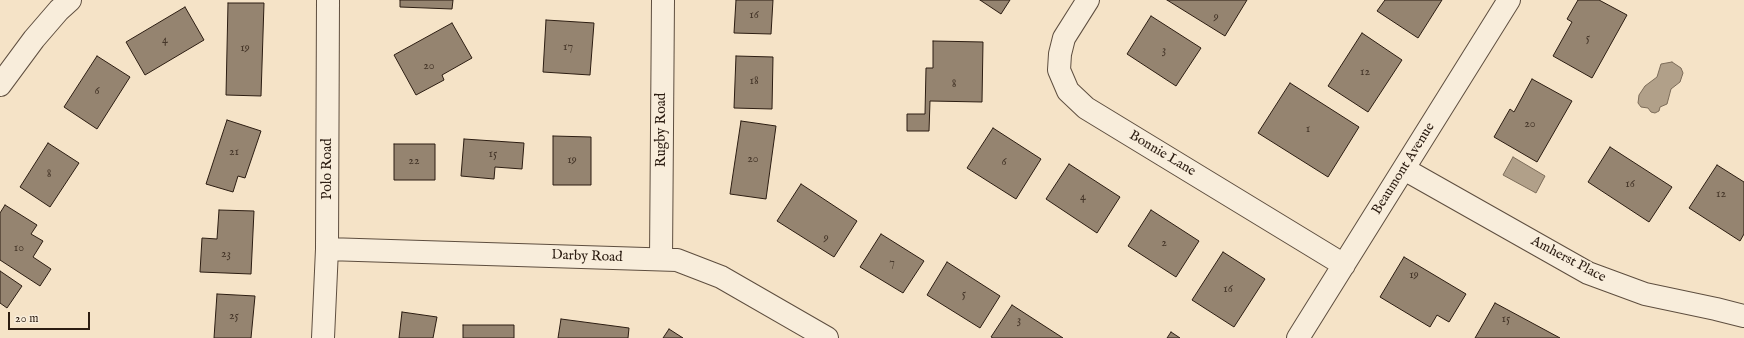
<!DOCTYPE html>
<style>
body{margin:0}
#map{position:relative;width:1744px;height:338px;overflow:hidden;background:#f5e3c7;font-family:"IM FELL English",serif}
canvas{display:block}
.scale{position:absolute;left:8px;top:312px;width:82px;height:18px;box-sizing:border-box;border:2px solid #2c1d12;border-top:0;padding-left:5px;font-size:12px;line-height:14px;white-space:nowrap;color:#2c1d12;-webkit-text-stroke:3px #f8eddb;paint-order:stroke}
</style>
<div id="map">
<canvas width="1744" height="338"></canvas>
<div class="scale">20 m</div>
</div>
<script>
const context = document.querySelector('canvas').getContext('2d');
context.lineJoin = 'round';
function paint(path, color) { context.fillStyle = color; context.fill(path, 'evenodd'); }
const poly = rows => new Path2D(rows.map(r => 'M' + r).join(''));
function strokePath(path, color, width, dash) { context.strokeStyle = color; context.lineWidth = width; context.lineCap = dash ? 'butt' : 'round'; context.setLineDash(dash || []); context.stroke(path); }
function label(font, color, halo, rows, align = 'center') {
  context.font = font + ' "IM FELL English",serif'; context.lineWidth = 4; context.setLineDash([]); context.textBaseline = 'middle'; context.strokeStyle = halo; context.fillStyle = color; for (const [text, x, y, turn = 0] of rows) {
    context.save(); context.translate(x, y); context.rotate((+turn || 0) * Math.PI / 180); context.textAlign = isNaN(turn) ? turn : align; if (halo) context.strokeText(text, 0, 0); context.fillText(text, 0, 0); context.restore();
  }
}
const water = poly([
 [1672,62,1681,68,1683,73,1680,82,1671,89,1667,104,1660,107,1659,111,1655,113,1651,112,1648,108,1641,107,1638,103,1639,95,1645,86,1657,77,1661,64,1672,62],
 [1513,157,1545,176,1536,193,1503,175,1513,157]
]);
paint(water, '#b1a089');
strokePath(water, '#7c6c59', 1);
const building = poly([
 [400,0,453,0,452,9,400,7,400,0],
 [736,0,773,0,771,34,734,33,736,0],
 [980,0,1010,0,1001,14,980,0],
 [1167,0,1247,0,1225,36,1167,0],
 [1385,0,1442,0,1418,38,1377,11,1385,0],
 [1578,0,1599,0,1627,15,1592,78,1553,56,1572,22,1567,19,1578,0],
 [228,3,264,3,261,96,226,95,228,3],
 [185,7,204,40,145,75,126,42,185,7],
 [1151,16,1201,48,1176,86,1127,54,1151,16],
 [546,20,594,23,590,75,543,72,546,20],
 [452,23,472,58,442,75,444,80,416,95,394,55,452,23],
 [1362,33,1402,60,1368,112,1328,86,1362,33],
 [933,41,983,42,982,102,930,101,929,131,907,131,907,114,925,114,926,68,933,68,933,41],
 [97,56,130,77,97,129,64,107,97,56],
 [736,56,773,57,772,109,734,108,736,56],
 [1532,79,1572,101,1537,162,1494,137,1510,109,1514,112,1532,79],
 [1290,83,1359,127,1328,177,1258,133,1290,83],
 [227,120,261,131,245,178,238,176,233,192,206,184,227,120],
 [741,121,776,126,766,199,730,194,741,121],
 [993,128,1041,159,1016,199,967,168,993,128],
 [553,136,591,137,591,185,553,185,553,136],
 [464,139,524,143,522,169,495,167,494,179,461,176,464,139],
 [48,143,79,163,50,207,20,187,48,143],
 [394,144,435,144,435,180,394,180,394,144],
 [1610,147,1672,187,1649,222,1588,182,1610,147],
 [1069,164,1120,197,1097,233,1046,199,1069,164],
 [1717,165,1744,182,1744,234,1740,241,1689,208,1717,165],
 [801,184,857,221,834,257,777,221,801,184],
 [5,205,37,225,31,234,43,241,33,257,51,269,40,286,0,260,0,213,5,205],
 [219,210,254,211,251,274,200,272,202,238,217,239,219,210],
 [1151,210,1199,241,1176,277,1128,246,1151,210],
 [881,234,924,261,903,293,860,267,881,234],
 [1223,252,1265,279,1234,327,1192,300,1223,252],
 [1404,257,1466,294,1449,322,1437,315,1430,327,1380,297,1404,257],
 [947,262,1000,296,980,328,927,295,947,262],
 [0,271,22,286,7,308,0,303,0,271],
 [217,294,255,296,251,338,214,338,217,294],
 [1495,303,1560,338,1475,338,1495,303],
 [1012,305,1063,338,993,338,991,337,1012,305],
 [402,312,437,317,433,338,399,338,402,312],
 [561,319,629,328,628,338,558,338,561,319],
 [463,325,514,325,514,338,463,338,463,325],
 [669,329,683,338,663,338,669,329],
 [1171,332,1180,338,1167,338,1171,332]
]);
paint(building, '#958470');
strokePath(building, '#2c1d12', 1);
const minor = poly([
 [1088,0,1064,38,1060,54,1059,70,1068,91,1086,108,1344,265],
 [0,85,34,39,59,10,70,0],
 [1404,169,1588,273,1645,294,1716,309,1744,316],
 [327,249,677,260,721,277,827,338],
 [661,259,663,0],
 [323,338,327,249,328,0],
 [1298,338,1509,0]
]);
strokePath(minor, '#5e4e3f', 24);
strokePath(minor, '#f8eddb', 22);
label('12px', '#46372a', null, [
 ["16",754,16],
 ["9",1216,18],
 ["5",1588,39],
 ["4",165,41],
 ["17",568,48],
 ["19",245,49],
 ["3",1164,51],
 ["20",429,67],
 ["12",1365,73],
 ["18",754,82],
 ["8",954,85],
 ["6",97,92],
 ["20",1530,125],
 ["1",1308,130],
 ["21",234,153],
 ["15",493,155],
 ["20",753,160],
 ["19",572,161],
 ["22",414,162],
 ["6",1004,163],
 ["8",49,175],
 ["16",1630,185],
 ["12",1721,195],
 ["4",1083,198],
 ["9",826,239],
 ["2",1164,244],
 ["10",19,249],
 ["23",226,255],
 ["7",892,264],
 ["19",1414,276],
 ["16",1228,290],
 ["5",964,295],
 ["25",234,317],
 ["15",1506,320],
 ["3",1019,321]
]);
label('14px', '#2c1d12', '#f8eddb', [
 ["Rugby Road",662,130,-90],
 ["Bonnie Lane",1162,154,31],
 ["Polo Road",328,169,-90],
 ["Beaumont Avenue",1404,169,-58],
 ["Darby Road",587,257,2],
 ["Amherst Place",1568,260,28]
]);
</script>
